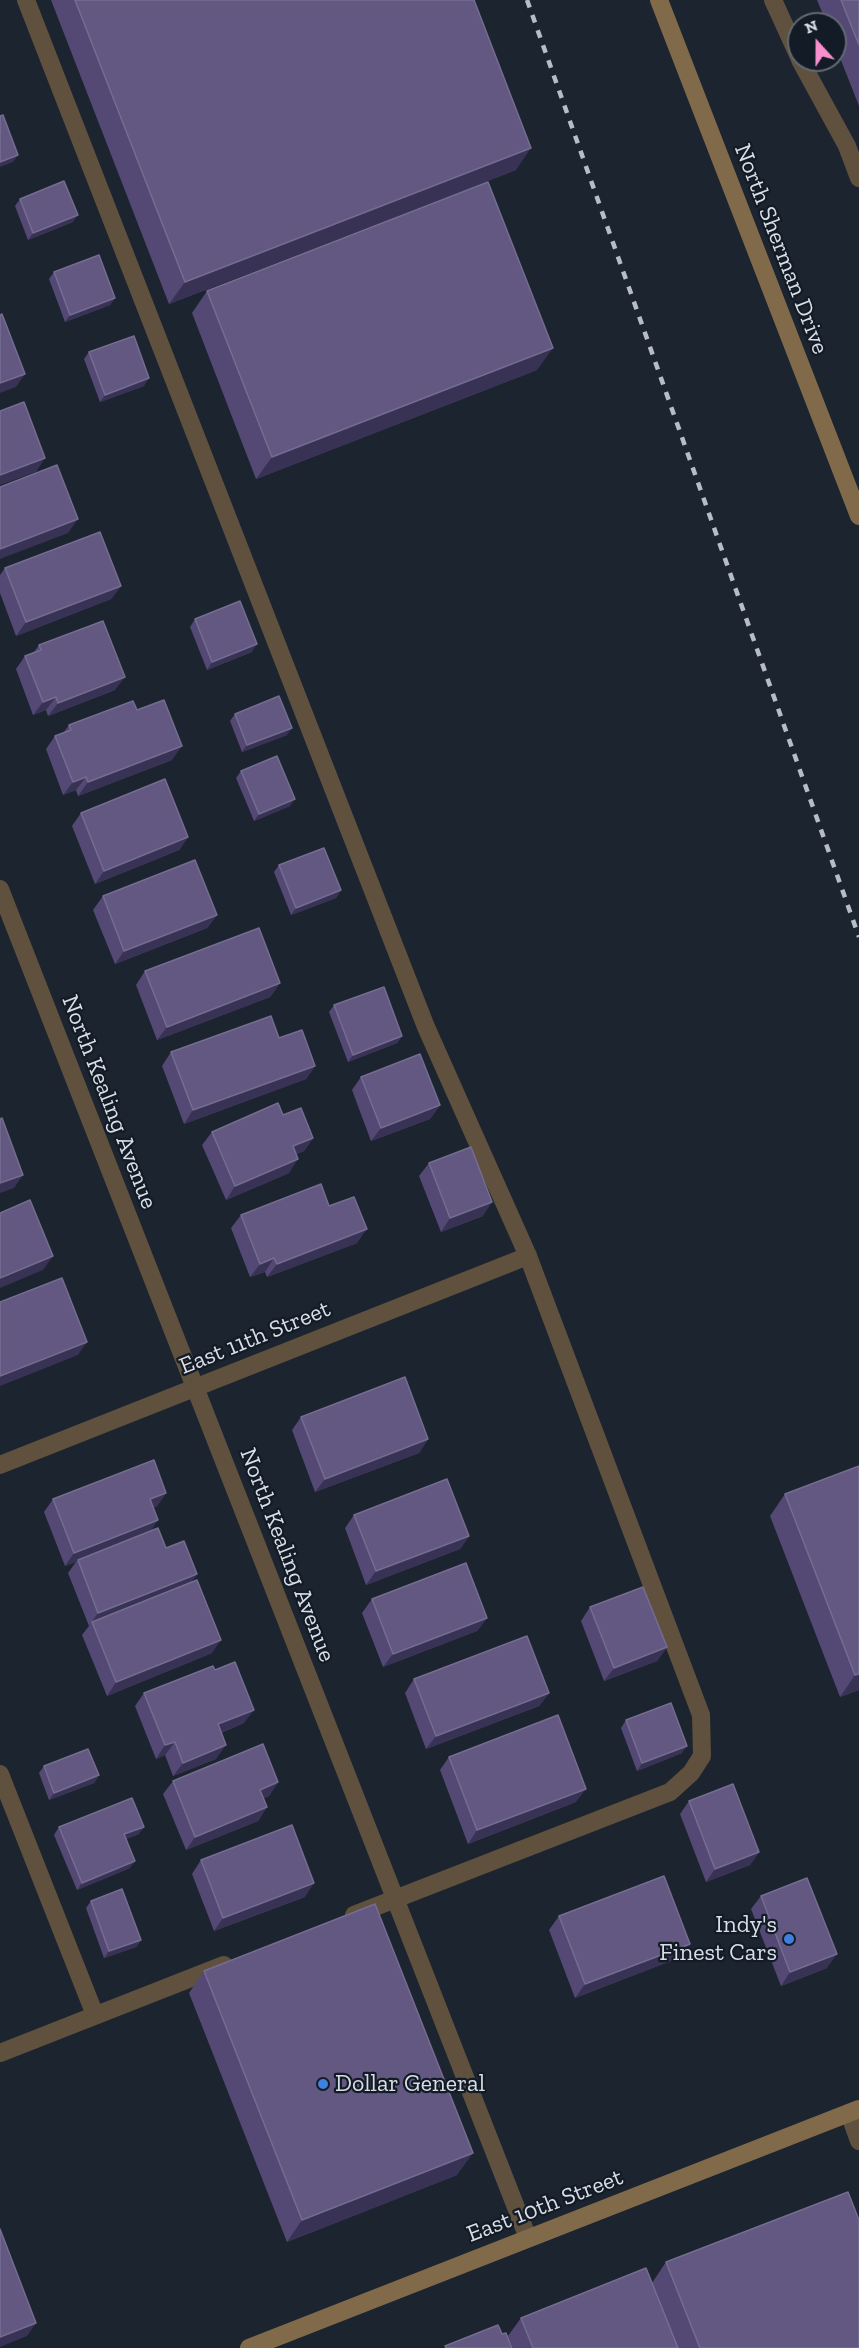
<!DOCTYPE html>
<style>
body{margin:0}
#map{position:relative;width:859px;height:2348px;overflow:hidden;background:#1c2430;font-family:"Zilla Slab",serif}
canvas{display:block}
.north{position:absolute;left:787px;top:12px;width:60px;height:60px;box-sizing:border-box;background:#131b26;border:2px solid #626972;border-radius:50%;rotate:339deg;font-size:16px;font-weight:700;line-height:24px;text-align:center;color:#d8dee5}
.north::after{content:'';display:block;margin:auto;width:21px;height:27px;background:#f790cd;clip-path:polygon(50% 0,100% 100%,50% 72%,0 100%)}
</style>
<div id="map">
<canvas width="859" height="2348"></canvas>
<div class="north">N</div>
</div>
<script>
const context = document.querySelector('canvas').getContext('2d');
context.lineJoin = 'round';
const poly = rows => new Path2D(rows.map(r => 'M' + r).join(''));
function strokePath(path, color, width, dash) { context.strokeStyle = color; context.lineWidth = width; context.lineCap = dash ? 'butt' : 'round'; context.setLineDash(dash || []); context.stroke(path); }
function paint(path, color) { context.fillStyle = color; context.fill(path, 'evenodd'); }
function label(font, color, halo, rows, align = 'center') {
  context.font = font + ' "Zilla Slab",serif'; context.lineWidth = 4.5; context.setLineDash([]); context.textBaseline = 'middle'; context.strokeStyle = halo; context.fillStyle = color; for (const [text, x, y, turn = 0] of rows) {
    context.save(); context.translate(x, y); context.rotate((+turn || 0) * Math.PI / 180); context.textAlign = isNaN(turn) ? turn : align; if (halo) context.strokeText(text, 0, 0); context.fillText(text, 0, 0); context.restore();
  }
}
strokePath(poly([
 [26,0,426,1027,528,1256,701,1715,702,1756,691,1773,670,1792,354,1915],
 [773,0,799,57],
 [800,60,847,146,859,178],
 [0,1774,95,2015],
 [0,2053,224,1965],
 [849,2113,859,2141]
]), '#5f513d', 18);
strokePath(poly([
 [0,889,528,2238],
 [0,1465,528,1256]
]), '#5f513d', 18);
strokePath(poly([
 [659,0,859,516],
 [249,2348,859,2109]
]), '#816a4a', 18);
strokePath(poly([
 [527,0,859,937]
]), '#b7bdc5', 4.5, [8, 8]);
paint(poly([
 [51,0,474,0,516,170,169,304],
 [817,0,859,0,859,106,835,45,835,24,827,24],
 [20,199,73,222,28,240,15,206],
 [54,272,115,298,110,305,65,322,49,279],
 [207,291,537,370,256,479,192,313],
 [89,352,144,386,100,402,84,359],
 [5,568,121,586,111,599,16,636,0,593,0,575],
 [195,619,252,652,207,670,190,627],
 [39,645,115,690,48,716,46,710,33,715,16,669,25,656,34,652],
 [137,710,172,760,78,796,76,790,63,795,46,749,55,736,64,732,69,725],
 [235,714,287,735,242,752,230,721],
 [241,771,290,806,254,821,236,778],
 [81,813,188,837,179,850,95,884,72,826],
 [279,865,341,890,336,898,291,915,274,872],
 [103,896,217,915,207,928,115,964,93,910],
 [145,971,280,983,270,997,157,1040,136,985],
 [334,1005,402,1036,397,1043,348,1062,329,1012],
 [279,1038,315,1066,306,1079,184,1124,162,1066,171,1052],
 [361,1077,440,1105,430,1119,371,1141,352,1090],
 [283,1115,313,1138,304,1151,296,1154,289,1173,226,1200,202,1145,212,1132],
 [429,1163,483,1216,441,1232,419,1176],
 [329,1206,357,1243,267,1277,265,1272,250,1277,231,1228,241,1215],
 [301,1417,428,1439,419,1453,315,1492,292,1430],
 [859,1466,859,1690,840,1697,770,1516,785,1494],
 [166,1493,157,1506,153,1508,151,1531,166,1548,197,1574,191,1582,212,1653,107,1696,82,1635,89,1626,68,1573,76,1562,65,1566,44,1512,53,1499],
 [354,1515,469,1536,460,1549,366,1585,345,1528],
 [372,1599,487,1618,477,1631,383,1667,362,1613],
 [590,1607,667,1647,657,1661,604,1681,581,1621],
 [215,1670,244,1723,221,1733,216,1759,173,1776,165,1755,156,1759,135,1706,144,1693],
 [414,1679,549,1693,539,1706,426,1749,405,1693],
 [626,1720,682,1753,637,1771,621,1728],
 [449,1757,576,1802,468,1844,440,1770],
 [44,1766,99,1775,94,1783,49,1800,39,1773],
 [173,1781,278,1782,269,1796,264,1798,267,1807,258,1821,186,1850,163,1794],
 [689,1801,759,1852,750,1865,706,1882,680,1814],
 [59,1827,139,1834,126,1839,130,1868,77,1890,54,1835],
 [201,1860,305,1897,214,1931,192,1874],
 [761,1896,827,1968,781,1986,751,1909],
 [91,1901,141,1940,136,1947,104,1958,86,1908],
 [559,1916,681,1957,575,1998,549,1930],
 [204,1971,457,2175,287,2242,189,1993],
 [666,2262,859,2348,513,2348,508,2336,521,2318,652,2283]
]), '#544875');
paint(poly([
 [531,148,516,170,169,304,185,282],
 [18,155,13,162,0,167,0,162],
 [78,215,73,222,28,240,33,233],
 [115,298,110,305,65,322,70,315],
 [553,348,537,370,256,479,272,457],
 [25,374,16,387,0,393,0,383],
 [149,378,144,386,100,402,105,395],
 [45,458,36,472,0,485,0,475],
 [78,519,68,533,0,559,0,549],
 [121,586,111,599,16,636,26,622],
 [257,644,252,652,207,670,212,662],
 [125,677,115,690,48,716,58,703],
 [56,697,46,710,33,715,43,702],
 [292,728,287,735,242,752,247,745],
 [182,746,172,760,78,796,88,782],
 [86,777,76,790,63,795,73,782],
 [295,799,290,806,254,821,259,814],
 [188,837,179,850,95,884,104,871],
 [341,890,336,898,291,915,296,908],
 [217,915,207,928,115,964,124,951],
 [280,983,270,997,157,1040,167,1027],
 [402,1036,397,1043,348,1062,353,1055],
 [315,1066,306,1079,184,1124,193,1110],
 [440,1105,430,1119,371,1141,381,1128],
 [313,1138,304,1151,283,1160,293,1146],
 [298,1159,289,1173,226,1200,235,1186],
 [23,1175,14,1188,0,1193,0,1183],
 [492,1202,483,1216,441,1232,450,1218],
 [367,1229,357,1243,267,1277,277,1264],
 [53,1256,43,1270,0,1288,0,1278],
 [274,1258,265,1272,250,1277,260,1264],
 [87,1342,78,1355,0,1386,0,1376],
 [428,1439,419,1453,315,1492,325,1479],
 [166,1493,157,1506,140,1513,150,1499],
 [158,1520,149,1534,78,1560,76,1562,65,1566,74,1553],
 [469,1536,460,1549,366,1585,376,1571],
 [197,1574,187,1588,92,1622,89,1626,98,1613],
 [487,1618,477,1631,383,1667,393,1654],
 [221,1640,212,1653,107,1696,116,1682],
 [667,1647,657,1661,604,1681,614,1668],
 [859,1674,859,1690,840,1697,855,1675],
 [549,1693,539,1706,426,1749,436,1736],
 [254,1710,244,1723,208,1738,218,1724],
 [175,1742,165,1755,156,1759,165,1745],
 [226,1745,216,1759,173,1776,183,1763],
 [687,1746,682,1753,637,1771,642,1763],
 [99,1775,94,1783,49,1800,54,1793],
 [278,1782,269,1796,251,1803,260,1790],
 [586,1789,576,1802,468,1844,477,1830],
 [267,1807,258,1821,186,1850,195,1837],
 [144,1827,139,1834,119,1842,124,1834],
 [759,1852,750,1865,706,1882,715,1869],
 [135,1861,130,1868,77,1890,82,1883],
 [314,1883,305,1897,214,1931,223,1918],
 [141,1940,136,1947,104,1958,109,1951],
 [690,1944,681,1957,575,1998,585,1984],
 [837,1954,827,1968,781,1986,790,1972],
 [473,2153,457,2175,287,2242,302,2220],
 [36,2323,27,2336,0,2347,0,2337]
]), '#383355');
const building = poly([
 [75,0,474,0,531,148,185,282,75,0],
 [841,0,859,0,859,45,841,0],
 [3,115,18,155,0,162,0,116,3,115],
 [64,181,78,215,33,233,20,199,64,181],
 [488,182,553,348,272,457,207,291,488,182],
 [99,255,115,298,70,315,54,272,99,255],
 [2,314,25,374,0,383,0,315,2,314],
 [134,336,149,378,105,395,89,352,134,336],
 [24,402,45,458,0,475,0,411,24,402],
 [57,465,78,519,0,549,0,487,57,465],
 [100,532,121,586,26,622,5,568,100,532],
 [240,601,257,644,212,662,195,619,240,601],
 [103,621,125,677,58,703,56,697,43,702,25,656,41,650,39,645,103,621],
 [279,696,292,728,247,745,235,714,279,696],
 [164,700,182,746,88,782,86,777,73,782,55,736,71,730,69,725,133,701,137,710,164,700],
 [277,756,295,799,259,814,241,771,277,756],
 [165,779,188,837,104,871,81,813,165,779],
 [324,848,341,890,296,908,279,865,324,848],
 [195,860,217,915,124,951,103,896,195,860],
 [259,928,280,983,167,1027,145,971,259,928],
 [384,987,402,1036,353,1055,334,1005,384,987],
 [271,1016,279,1038,302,1030,315,1066,193,1110,171,1052,271,1016],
 [420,1054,440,1105,381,1128,361,1077,420,1054],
 [278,1103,283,1115,301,1108,313,1138,293,1146,298,1159,235,1186,212,1132,278,1103],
 [2,1118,23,1175,0,1183,0,1119,2,1118],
 [471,1147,492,1202,450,1218,429,1163,471,1147],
 [321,1184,329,1206,354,1197,367,1229,277,1264,274,1258,260,1264,241,1215,321,1184],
 [30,1200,53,1256,0,1278,0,1213,30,1200],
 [62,1278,87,1342,0,1376,0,1302,62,1278],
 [405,1377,428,1439,325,1479,301,1417,405,1377],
 [154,1460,166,1493,150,1499,158,1520,74,1553,53,1499,154,1460],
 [859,1466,859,1674,855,1675,785,1494,859,1466],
 [447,1479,469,1536,376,1571,354,1515,447,1479],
 [158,1528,166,1548,184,1541,197,1574,98,1613,78,1560,158,1528],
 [466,1563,487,1618,393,1654,372,1599,466,1563],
 [197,1580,221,1640,116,1682,92,1622,197,1580],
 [643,1587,667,1647,614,1668,590,1607,643,1587],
 [527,1636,549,1693,436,1736,414,1679,527,1636],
 [235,1662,254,1710,218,1724,226,1745,183,1763,175,1742,165,1745,144,1693,213,1666,215,1670,235,1662],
 [671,1703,687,1746,642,1763,626,1720,671,1703],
 [558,1715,586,1789,477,1830,449,1757,558,1715],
 [263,1744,278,1782,260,1790,267,1807,195,1837,173,1781,263,1744],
 [88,1749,99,1775,54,1793,44,1766,88,1749],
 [733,1784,759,1852,715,1869,689,1801,733,1784],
 [132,1798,144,1827,124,1834,135,1861,82,1883,59,1827,132,1798],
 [292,1825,314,1883,223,1918,201,1860,292,1825],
 [664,1876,690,1944,585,1984,559,1916,664,1876],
 [807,1878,837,1954,790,1972,761,1896,807,1878],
 [122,1889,141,1940,109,1951,91,1901,122,1889],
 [375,1904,473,2153,302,2220,204,1971,375,1904],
 [848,2192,859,2220,859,2348,700,2348,666,2262,848,2192],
 [0,2229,36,2323,0,2337,0,2229],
 [646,2268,678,2348,533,2348,521,2318,646,2268],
 [498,2325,502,2334,506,2333,512,2348,446,2348,445,2346,498,2325]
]);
paint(building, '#625881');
strokePath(building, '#756d91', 1.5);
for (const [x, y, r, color] of [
 [789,1939,6,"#3f7fe0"],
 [323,2084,6,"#3f7fe0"]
]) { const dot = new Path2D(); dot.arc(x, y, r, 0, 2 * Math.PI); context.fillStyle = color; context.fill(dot); strokePath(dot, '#131b26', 2); }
label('24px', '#d8dee5', '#131b26', [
 ["North Sherman Drive",781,249,69],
 ["North Kealing Avenue",109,1102,69],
 ["East 11th Street",255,1338,-22],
 ["North Kealing Avenue",287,1555,69],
 ["East 10th Street",545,2206,-21]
]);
label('24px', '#d8dee5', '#131b26', [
 ["Indy's",777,1925],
 ["Finest Cars",777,1953],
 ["Dollar General",335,2084,"left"]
], 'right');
</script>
